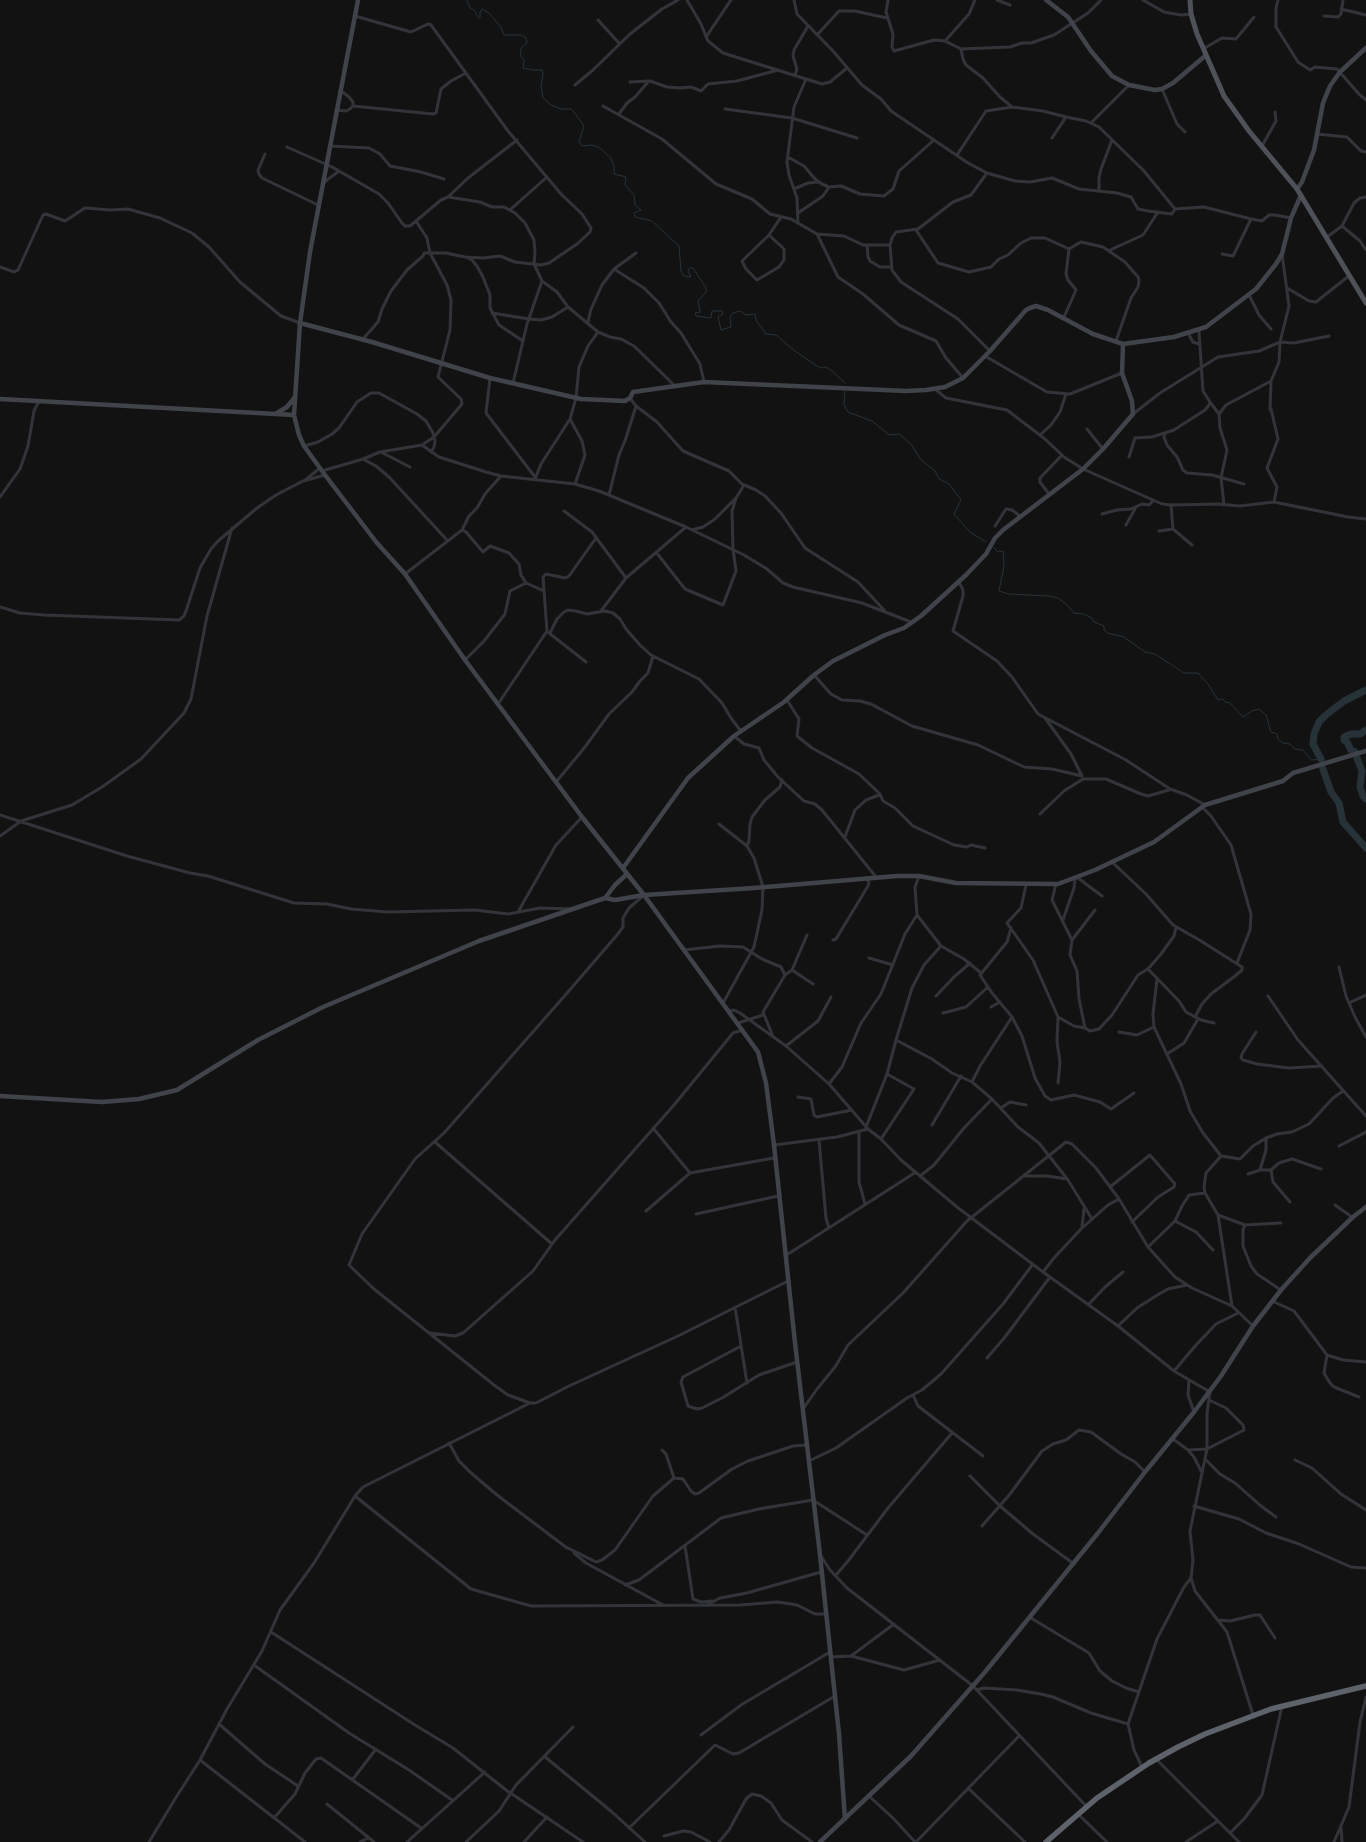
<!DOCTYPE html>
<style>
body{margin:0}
canvas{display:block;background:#121213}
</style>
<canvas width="1366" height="1842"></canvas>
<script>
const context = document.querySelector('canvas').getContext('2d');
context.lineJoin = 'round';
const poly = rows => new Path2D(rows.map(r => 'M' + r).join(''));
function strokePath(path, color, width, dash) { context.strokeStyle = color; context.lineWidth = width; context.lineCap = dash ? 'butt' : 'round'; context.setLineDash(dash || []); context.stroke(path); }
strokePath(poly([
 [467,0,470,8,474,10,478,17,480,18,480,12,482,9,489,13,501,27,504,35,521,35,526,38,527,43,521,48,521,51,520,55,524,60,523,68,533,70,542,70,543,74,541,86,543,98,551,105,561,109,571,109,574,112,584,126,579,142,582,146,592,145,600,148,611,158,614,166,614,174,626,177,625,185,634,195,635,205,641,210,634,213,635,217,652,221,679,246,681,271,684,276,691,277,688,271,690,268,693,268,706,288,706,292,698,301,700,312,695,313,696,316,711,318,712,311,722,311,723,314,718,317,721,330,731,327,730,317,733,313,740,311,746,315,755,314,756,320,766,334,776,335,795,351,817,366,821,368,826,367,832,371,845,383],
 [845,391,844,405,848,412,872,421,889,435,899,434,911,444,921,460,935,471,939,479,949,484,961,500,954,514,970,532,986,542],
 [993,547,998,552,1003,551,1004,566,999,591,1009,594,1049,596,1058,598,1067,605,1074,613,1083,614,1092,618,1094,622,1104,626,1104,630,1108,633,1124,637,1145,652,1155,654,1184,673,1198,673,1208,684,1218,700,1223,699,1226,703,1229,702,1243,717,1252,711,1259,709,1266,715,1271,732,1277,734,1278,739,1283,743,1290,744,1295,749,1303,750,1311,760,1321,759]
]), '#273238', 1);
strokePath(poly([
 [1355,752,1351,750,1347,742,1344,740,1344,737,1351,734,1360,734,1366,730],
 [1357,758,1362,771,1360,787,1363,796,1366,799],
 [1321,759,1313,744,1314,734,1319,722,1326,715,1344,701,1366,690],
 [1323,769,1331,792,1339,803,1343,822,1366,848]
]), '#273238', 7);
strokePath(poly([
 [687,0,701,24,708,41,723,53,822,84,830,82,847,68],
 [794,0,797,14,833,51,862,85,881,99,891,111,968,163,987,173,1015,181,1030,182,1052,178,1079,189,1117,193,1131,197,1138,209,1148,211,1172,214,1175,209],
 [888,0,886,12,893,34,892,47,894,51,934,40,945,41,961,49,1010,47,1022,43,1031,43,1054,35,1088,13,1101,0],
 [997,0,1010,5],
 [1143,0,1164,12,1181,15,1191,14],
 [1278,0,1276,8,1276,27,1298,62,1310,70,1315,67,1337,69,1359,94,1366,100],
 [1341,9,1366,15],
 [355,16,411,32,428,24,431,25,508,131,561,194,582,214,591,228,590,232,577,244,549,263,541,265,515,262,500,256,483,258,465,257,446,253,424,253,423,256,407,270,391,291,382,309,378,322,363,339],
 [1324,16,1338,17,1341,14,1343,0],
 [598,20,619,43],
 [817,35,839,11,855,11,887,18],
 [706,37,731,0],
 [945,41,969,14,975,0],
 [961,49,963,59,966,65,983,78,1000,97,1012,107],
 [1203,49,1222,38,1236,39,1254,17],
 [795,75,797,69,793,56,794,50,808,26],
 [630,82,650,81,667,87,680,88,691,87,701,91,708,84,737,81,778,70],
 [575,85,593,70,630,34,662,9,678,0],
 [1162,89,1177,124,1185,132],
 [340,90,349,97,353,102,353,106],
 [603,106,662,139,716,184,752,199,770,214,791,219,817,234,844,236,863,245,890,245],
 [725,109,792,118,857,138],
 [336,110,346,111,350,109,353,106,433,114,436,113,441,89,451,81,466,73],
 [619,114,627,103,635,97,648,82],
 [1091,123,1129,85],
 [1317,134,1347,137,1361,151,1366,152],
 [1052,138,1066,117],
 [330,146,369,148,380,154,390,166,421,172,444,179],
 [1262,146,1276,121,1275,112],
 [287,147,332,167,379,194,388,203,402,223,405,226,410,226,441,200,448,197,468,178,517,140],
 [265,154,258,170,259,174,262,178,318,205],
 [957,155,986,111,1012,107,1043,111,1066,117,1086,121,1099,127,1144,171,1175,209,1204,207,1251,219,1262,221,1269,215,1275,215,1291,218],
 [788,157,804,166,815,179,822,184,829,187,841,186,860,194,884,196,893,189,899,171,934,140],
 [987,173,971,195,953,202,918,229,896,232,892,238,890,245,892,270,901,282,958,319,990,351],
 [323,183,339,171],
 [794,189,808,183,818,182],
 [1099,191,1099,178,1101,169,1112,140],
 [448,197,480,202,492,207,504,207,515,213,525,223,534,240,535,253,534,264,542,281,557,292,568,307,598,332,610,337,621,339,634,346,675,386],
 [511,209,547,177],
 [798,213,823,196,829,187],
 [798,223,797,198,789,175,787,162,794,107,806,79],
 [1342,226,1360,241,1366,250],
 [916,230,938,263,969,272,991,267,999,259,1008,255,1021,243,1031,238,1045,238,1069,249],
 [817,234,838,277,863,294,899,325,936,341,946,358,963,378],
 [769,235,784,249,784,260,779,267,757,280,746,269,742,261,769,235,781,217],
 [1327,237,1342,226,1354,203,1360,198,1366,197],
 [867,245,868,257,870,261,880,267,891,267],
 [1110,250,1143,235,1158,212],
 [1222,254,1233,256,1251,219],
 [468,258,472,260,477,266,483,277,490,295,490,308,499,325,523,341],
 [0,267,14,272,18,270,43,215,46,214,65,221,85,208,110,210,128,209,160,218,192,233,209,247,240,282,281,316,300,323],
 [614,269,644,288,659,303,671,322,681,333,700,364,704,382],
 [1287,288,1309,301,1316,302,1350,275],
 [1249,295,1259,315,1271,329],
 [492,313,529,319,541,320,552,317,568,307],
 [1064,317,1076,290,1068,280,1066,274,1069,249,1081,242,1103,247,1125,262,1138,277,1139,280,1138,287,1131,298,1116,341],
 [588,322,591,309,602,285,614,269,636,253],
 [1188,333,1193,342,1199,344],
 [985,356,1047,392,1070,394,1122,373],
 [490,378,486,413,535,477],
 [513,383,527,324,542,281],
 [935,389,946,398,1007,410,1045,439,1064,457,1083,469,1162,504,1171,505,1218,504,1240,506,1274,502,1348,517,1366,519],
 [630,398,636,406,657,422,683,451,729,471,742,484,756,490,765,496,781,513,805,548,858,582,884,610],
 [1210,402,1219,414],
 [1271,409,1278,439,1267,468,1277,487,1274,502],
 [1270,410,1271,381,1279,362,1280,342,1289,306,1282,254],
 [1133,414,1160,393,1218,357,1259,351,1280,342,1294,343,1329,336],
 [570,419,582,441,585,455,575,484],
 [1087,429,1103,449],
 [1165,434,1164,437,1167,445,1177,457,1183,470,1187,473,1212,475,1244,484],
 [1040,435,1051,425,1060,412,1066,394],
 [422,445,439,457,486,472,501,476,575,484,599,491,686,527,744,555,767,569,783,583,793,587,862,603,911,622],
 [304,446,318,442,332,434,339,428,357,402,371,393,379,393,417,414,426,421,433,433,435,441,434,447,431,452],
 [381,452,410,467],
 [1129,457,1135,438,1152,437,1174,430,1205,410,1209,405,1210,402,1203,391,1199,331],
 [363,459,376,466,389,477,447,540],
 [322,471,363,459,380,452,422,445,434,437,462,404,461,399,438,377,450,330,451,300,447,285,430,253,427,238,416,221],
 [535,479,541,464,570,419,576,398,579,367,588,346,598,332],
 [304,481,320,468],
 [1049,494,1040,482,1040,478,1062,455],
 [609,495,619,455,626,438,636,406],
 [0,497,20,469,28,446,34,411,39,401],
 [1171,505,1173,529,1192,545],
 [1224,505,1221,478,1227,450,1220,428,1219,414,1226,405,1271,381],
 [564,511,592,532,626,578],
 [1102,514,1117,510,1131,509,1142,504,1149,505,1153,501],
 [1126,525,1135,509],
 [995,526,1006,509,1012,510,1020,516],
 [462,530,466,532,483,552,490,546,509,553,519,564,521,575,526,583],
 [692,530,703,527,715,519,736,498,744,485],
 [1159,531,1173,529],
 [656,552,685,589,723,605,736,571,733,549,732,511,736,498],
 [405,574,462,530,469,516,477,508,485,494,500,477],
 [959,582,963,590,963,596,953,631,997,661,1012,677,1038,714,1126,760,1170,789,1187,795,1205,805],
 [0,607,20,613,44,615,179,620,184,616,187,608,200,568,211,549,218,541,257,508,276,495,303,481,325,475],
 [601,611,626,578,686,527],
 [549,633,586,662],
 [550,633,557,619,564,612,568,610,576,611,587,614,605,611,613,613,620,619,626,629,640,645,651,655,699,679,722,703,731,718,740,730],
 [465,660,484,641,505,614,510,591,526,583,544,591],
 [814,675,831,694,842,700,860,701,871,704,912,726,978,745,1024,767,1052,769,1082,776],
 [787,700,799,719,797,736,812,748,859,774,880,794,883,801,895,808,913,826,954,845,967,847,971,845,985,848],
 [498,704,547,631,543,577,546,574,565,578,569,576,596,538],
 [1045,718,1071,754,1082,776],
 [734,736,744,744,759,748,764,760,778,777,804,801,815,804,822,810,876,877],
 [556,782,585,747,609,714,632,692,640,681,648,673,653,656],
 [1202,807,1211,816,1231,845,1251,914,1250,930,1237,963],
 [1040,814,1064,791,1083,779,1106,779,1141,794,1148,796,1169,790],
 [0,815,127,856,190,873,208,876,294,903,327,904,351,909,388,912,475,910,508,914,540,908,571,909],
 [719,824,747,846,754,858,763,887,762,910,754,947,723,1003],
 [0,836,21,821,72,805,102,787,141,759,184,713,191,699,207,616,232,528],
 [845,837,855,810,866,800,879,795],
 [747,846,749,841,750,824,752,817,765,800,780,787,782,780],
 [1112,862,1146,894,1173,925,1201,941,1242,967,1242,970,1235,976,1211,994,1202,1004,1195,1017],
 [1078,878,1102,896],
 [1056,884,1052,900,1072,940,1070,955,1077,971,1079,999,1085,1028],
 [1026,885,1021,908,1007,923,1033,960,1058,1017,1057,1042,1060,1062,1058,1083],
 [518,912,556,845,582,817],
 [917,915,941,946,964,959,981,973],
 [1063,920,1074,888,1075,879],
 [1011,928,1007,942,980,975,992,993,1012,1017,1022,1036,1035,1078,1045,1096,1051,1100,1074,1095,1100,1102,1111,1109,1134,1093],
 [833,940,836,939,868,886,869,882,866,878],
 [1072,940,1095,910],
 [684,950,720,946,743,947,762,959,781,967,785,975],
 [869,958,893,965],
 [1339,967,1346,996,1355,1017,1366,1037],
 [1148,969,1179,1001,1186,1012,1201,1020,1214,1023],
 [792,970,813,984],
 [1157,979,1153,1014,1154,1027,1181,1084,1190,1111,1203,1133,1221,1156,1240,1159,1253,1146,1266,1138],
 [936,996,954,977,970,963],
 [1268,996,1298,1040,1366,1116],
 [1349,1003,1366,995],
 [991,1007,1000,1002],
 [729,1011,734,1010,740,1013,786,1046,829,1084,868,1129,881,1139,901,1160,957,1207,1043,1272,1118,1326,1174,1371,1210,1392,1207,1413,1207,1449,1190,1531,1193,1560,1191,1578],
 [943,1013,966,1007,988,987],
 [1058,1017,1074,1026,1085,1028,1090,1031,1099,1029,1112,1015,1138,975,1148,969,1161,954,1174,936,1176,928],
 [738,1023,763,1015],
 [1119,1032,1137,1035,1154,1027],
 [1256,1032,1242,1054,1241,1058,1243,1060,1257,1064,1289,1068,1322,1066],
 [772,1034,763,1012,785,975,792,970,807,935],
 [896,1040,932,1059,952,1073,972,1082,992,1099,1018,1127,1039,1143,1068,1180,1092,1219],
 [786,1046,818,1021,831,997],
 [1167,1054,1184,1043,1198,1019],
 [972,1082,980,1066,1012,1017],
 [829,1084,842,1067,861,1023,881,994,905,934,917,915,915,887,919,876],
 [798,1097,811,1099,814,1115,817,1117,852,1110],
 [1001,1108,1010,1102,1026,1105],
 [932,1125,961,1076],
 [866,1127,887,1074,896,1040,912,988,924,965,941,946],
 [653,1128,690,1173,774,1158],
 [859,1132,859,1182,865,1204],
 [881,1139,914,1089,887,1074],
 [819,1140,826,1218,829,1228],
 [435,1142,552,1244],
 [774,1145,837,1137,868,1129],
 [1339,1146,1366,1132],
 [1221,1156,1206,1173,1204,1187,1205,1193,1218,1215,1232,1306],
 [1260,1170,1266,1150,1266,1138,1277,1134,1292,1132,1309,1124,1333,1098,1343,1091],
 [1271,1170,1279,1163,1292,1159,1321,1169],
 [1248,1174,1260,1170,1271,1170,1273,1182,1290,1202],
 [920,1176,934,1165,964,1128,992,1099],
 [1026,1176,1047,1176,1067,1179],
 [1110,1187,1150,1155,1175,1184,1174,1187,1158,1197,1132,1222],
 [1335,1205,1352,1217],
 [646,1211,690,1173],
 [696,1214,778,1196],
 [1218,1215,1245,1225,1281,1223],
 [1175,1221,1196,1232,1213,1250],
 [1245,1225,1243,1230,1243,1246,1251,1266,1257,1274,1281,1290],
 [1082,1227,1084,1209],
 [1148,1247,1175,1221,1182,1206,1189,1195,1205,1193],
 [785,1256,916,1172],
 [1043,1272,1054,1258,1081,1229,1108,1205,1119,1199],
 [1272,1301,1294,1311,1327,1355,1343,1360,1366,1362],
 [1089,1304,1105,1287,1123,1272],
 [735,1307,747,1383],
 [1118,1326,1137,1308,1159,1294,1168,1289,1187,1285],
 [430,1333,455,1336,463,1333,533,1271,555,1240,674,1105,733,1033,743,1030],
 [741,1346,683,1377,681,1382,688,1406,697,1409,702,1408,722,1398,759,1375,797,1362],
 [1327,1355,1324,1373,1330,1383,1334,1387,1359,1397],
 [987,1358,1005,1337,1050,1277],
 [1174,1371,1196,1345,1216,1324,1238,1313],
 [1189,1380,1188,1395,1194,1412],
 [913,1395,918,1406,983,1456],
 [530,1403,508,1395,494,1385,374,1289,349,1265,362,1234,415,1159,444,1133,568,992,617,935,623,927,623,918,629,908,644,895],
 [803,1409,817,1389,835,1367,848,1345,903,1293,967,1221,1066,1142,1072,1144,1096,1168,1119,1199,1148,1247,1175,1277,1192,1288,1232,1306,1253,1326],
 [1173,1439,1188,1450,1194,1457,1201,1471],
 [449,1443,459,1461,470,1472,497,1495,567,1548],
 [662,1450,666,1454,674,1478],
 [1188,1450,1207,1449,1244,1430,1243,1425,1226,1408,1209,1400],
 [1205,1459,1220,1474,1235,1483,1261,1506,1276,1517],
 [1295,1460,1312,1468,1341,1494,1366,1510],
 [809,1461,836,1448,907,1398,922,1390,941,1374,1003,1304,1033,1264],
 [970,1476,1000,1506,1033,1534,1074,1564],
 [355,1496,471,1589,531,1606,740,1605,778,1602,797,1605,815,1614,826,1614],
 [1194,1506,1239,1519,1266,1533,1299,1544,1351,1567,1366,1568],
 [982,1526,1010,1494,1042,1451,1053,1444,1066,1440,1079,1430,1091,1432,1121,1454,1135,1462,1145,1472],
 [685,1546,693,1599,701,1602,712,1601],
 [566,1547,596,1562,602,1560,615,1550,653,1496,674,1478,683,1479,691,1491,695,1494,699,1493,732,1469,748,1461,793,1446,807,1445],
 [574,1553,586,1563,663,1605],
 [821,1556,830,1570,847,1588,973,1686,1086,1806],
 [836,1575,848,1561,888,1508,952,1433],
 [625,1585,639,1580,721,1518,759,1509,813,1500,867,1535],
 [707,1605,720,1598,747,1593,821,1572],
 [1031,1618,1089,1653,1100,1671,1112,1681,1126,1688,1139,1692],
 [1218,1620,1230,1621,1255,1615,1260,1615,1275,1638],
 [271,1632,415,1725,453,1748,506,1790,583,1842],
 [851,1656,904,1670,940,1660],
 [831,1657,851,1656,894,1624],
 [254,1665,349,1733,409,1770,452,1800],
 [977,1690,984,1688,1017,1690,1041,1694,1053,1697,1091,1713,1128,1724,1134,1750,1142,1767],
 [219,1724,265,1764,298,1786],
 [1128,1724,1157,1639,1184,1587,1191,1578,1195,1591,1227,1632,1253,1715],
 [701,1735,741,1705,830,1652],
 [544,1756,612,1812,645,1842],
 [1156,1759,1230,1833,1244,1819,1262,1795,1282,1706],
 [200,1760,305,1842],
 [353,1779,376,1749],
 [968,1788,1025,1842],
 [869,1796,894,1819,915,1842],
 [327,1804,374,1842],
 [1079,1815,1107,1842],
 [274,1818,295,1794,305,1773,316,1759,321,1758,421,1828],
 [1341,1827,1342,1842],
 [629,1828,715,1745,733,1754,739,1753,835,1696],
 [1230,1833,1239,1842],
 [664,1836,683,1831,691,1832,710,1842],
 [149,1842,175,1799,200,1760,227,1709,262,1651,280,1610,314,1563,355,1496,363,1487,530,1403,536,1403,569,1386,678,1336,788,1281],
 [360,1842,368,1838],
 [407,1842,485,1772],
 [466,1842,499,1811,516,1785,573,1727],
 [524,1842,547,1817],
 [719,1842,729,1830,746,1799,752,1794,761,1796,771,1803,782,1820,812,1842],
 [916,1842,1019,1736],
 [1186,1842,1218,1821],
 [1334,1842,1349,1807,1360,1722,1366,1697]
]), '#333439', 3);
strokePath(poly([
 [358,0,310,252,300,323,294,415,299,435,304,446,325,475,377,543,405,574,465,660,582,817,644,895,758,1052,766,1083,774,1145,795,1343,820,1555,839,1734,845,1819],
 [1046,0,1068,17,1091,51,1112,76,1129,85,1155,90,1162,89,1173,83,1205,56],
 [1297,189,1302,182,1314,150,1323,103,1330,86,1340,72,1366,48],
 [300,323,372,342,490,378,581,399,625,401,630,398,633,392,704,382,906,391,926,390,945,387,963,378,990,351,1026,310,1030,308,1036,306,1048,310,1093,334,1123,344,1174,337,1206,327,1256,289,1276,264,1282,254,1291,218,1301,195],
 [0,399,294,415],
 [277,413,287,407,295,397],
 [623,868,688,778,734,736,784,702,814,675,833,661,885,635,904,628,921,616,966,575,986,554,995,538,1003,530,1083,469,1103,449,1133,414,1132,401,1122,373,1123,344],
 [605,898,615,885,627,874],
 [0,1096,102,1102,139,1099,177,1090,258,1040,323,1007,479,941,605,898,615,900,644,895,754,888,897,876,919,876,956,883,1058,884,1095,870,1154,842,1205,805,1283,781,1293,773,1366,751],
 [820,1842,911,1756,985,1672,1098,1533,1145,1472,1194,1412,1221,1376,1253,1326,1281,1290,1310,1258,1353,1217,1366,1207]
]), '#404349', 4.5);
strokePath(poly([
 [1190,0,1191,14,1197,34,1224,96,1249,131,1297,189,1366,303]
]), '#4e5158', 5);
strokePath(poly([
 [1046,1842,1097,1798,1149,1763,1178,1747,1205,1734,1271,1709,1366,1686]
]), '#5e626a', 5.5);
</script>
